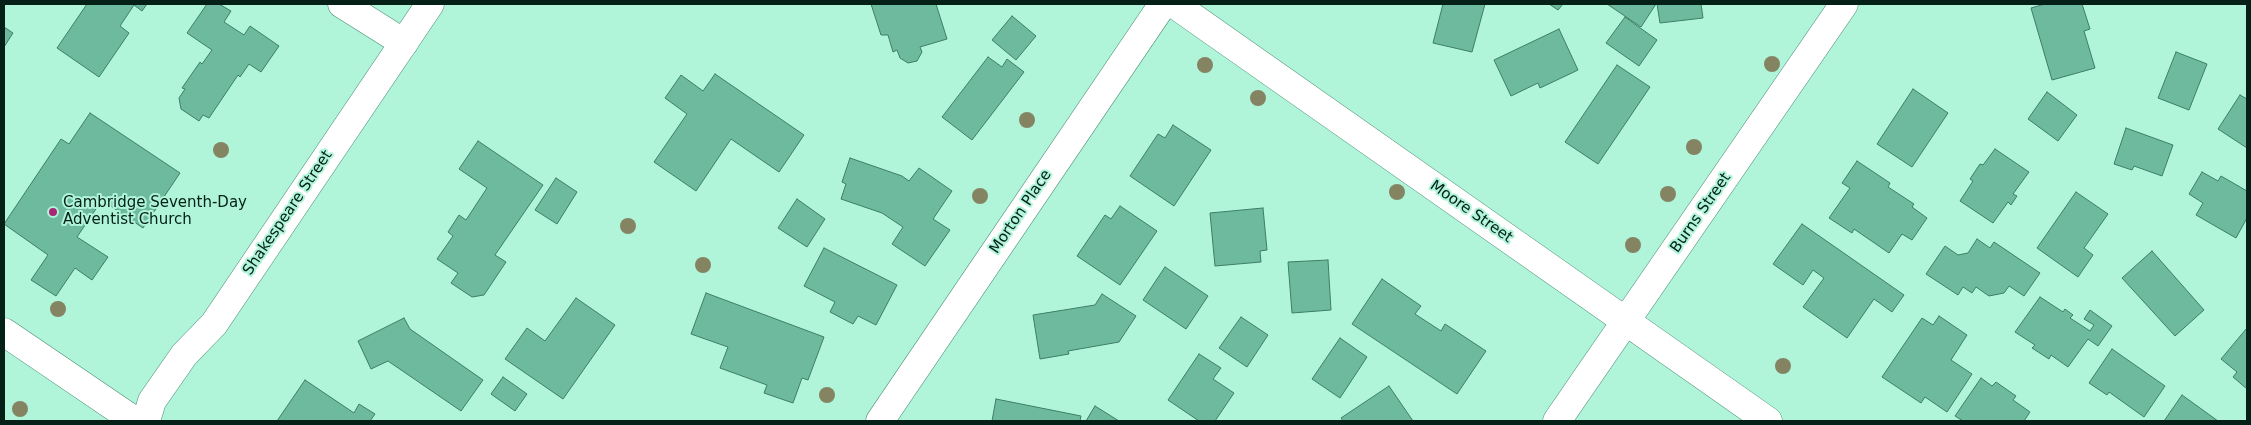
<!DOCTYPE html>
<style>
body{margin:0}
#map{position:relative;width:2251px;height:425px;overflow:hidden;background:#b0f4da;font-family:"DejaVu Sans",sans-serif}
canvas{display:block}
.frame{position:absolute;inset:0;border:5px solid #042017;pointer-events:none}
</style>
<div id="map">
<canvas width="2251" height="425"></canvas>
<div class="frame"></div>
</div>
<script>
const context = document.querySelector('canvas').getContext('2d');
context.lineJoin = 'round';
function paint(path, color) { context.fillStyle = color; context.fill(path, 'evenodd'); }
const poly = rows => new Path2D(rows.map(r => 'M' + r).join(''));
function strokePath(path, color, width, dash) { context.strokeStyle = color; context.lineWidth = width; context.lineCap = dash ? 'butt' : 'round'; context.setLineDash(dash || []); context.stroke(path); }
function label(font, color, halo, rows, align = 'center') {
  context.font = font + ' "DejaVu Sans",sans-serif'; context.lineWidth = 4; context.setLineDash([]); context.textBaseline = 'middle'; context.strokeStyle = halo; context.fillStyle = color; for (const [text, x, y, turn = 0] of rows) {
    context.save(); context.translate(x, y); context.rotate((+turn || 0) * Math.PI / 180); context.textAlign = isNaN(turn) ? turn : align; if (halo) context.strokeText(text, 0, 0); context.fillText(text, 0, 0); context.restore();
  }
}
const building = poly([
 [87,4,147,4,142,11,134,5,120,26,129,33,99,77,57,48,87,4],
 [207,4,219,4,231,11,224,22,244,35,250,26,279,46,261,72,249,64,240,77,238,75,209,118,203,115,199,121,181,109,179,98,185,89,182,88,200,62,202,64,212,50,187,33,207,4],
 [871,4,936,4,947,39,920,47,922,52,917,61,908,63,900,58,897,50,893,52,888,35,881,35,871,4],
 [1443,4,1485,4,1472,52,1433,43,1443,4],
 [1549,4,1563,4,1558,10,1549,4],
 [1607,4,1656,4,1641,27,1607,4],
 [1657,4,1701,4,1703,18,1660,23,1657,4],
 [2045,4,2082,4,2090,29,2084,31,2095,68,2052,80,2031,8,2045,4],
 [1012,16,1036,36,1016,60,992,40,1012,16],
 [1625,17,1657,40,1639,66,1606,43,1625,17],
 [4,27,13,33,4,47,4,27],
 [1559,29,1578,70,1540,88,1538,83,1511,96,1494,60,1559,29],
 [2176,52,2207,64,2189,110,2158,98,2176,52],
 [988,57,1002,67,1007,59,1024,72,972,140,942,117,988,57],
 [1617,65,1650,87,1598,164,1565,142,1617,65],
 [715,74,804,135,779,172,731,139,696,191,654,162,687,114,665,98,681,75,703,91,715,74],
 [1913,89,1948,113,1912,167,1877,144,1913,89],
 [2047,92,2077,115,2058,141,2028,119,2047,92],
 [2240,95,2247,99,2247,148,2218,129,2240,95],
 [90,113,180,173,143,228,102,200,77,237,108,257,92,280,75,268,56,296,31,280,48,255,4,224,61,139,69,144,90,113],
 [1173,125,1211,150,1174,206,1130,176,1158,134,1165,138,1173,125],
 [2126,128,2173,145,2162,176,2134,166,2132,170,2114,164,2126,128],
 [478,141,543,185,495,255,506,262,484,295,472,297,451,283,458,273,437,259,453,236,448,232,459,215,466,220,487,188,459,169,478,141],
 [1995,149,2029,172,2013,194,2017,196,2011,205,2008,202,1993,223,1960,201,1973,181,1970,179,1980,164,1983,165,1995,149],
 [850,158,902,176,909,181,919,168,952,191,933,219,950,230,925,266,892,244,903,227,882,213,841,199,846,184,842,182,850,158],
 [1857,161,1890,183,1888,187,1914,204,1912,207,1927,218,1912,240,1902,234,1889,253,1854,229,1852,233,1829,218,1850,188,1842,183,1857,161],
 [2202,172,2218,181,2221,176,2247,191,2247,218,2236,238,2196,215,2203,203,2189,194,2202,172],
 [556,178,577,192,557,224,535,210,556,178],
 [2076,192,2108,214,2084,248,2093,255,2078,277,2037,248,2076,192],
 [797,199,825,219,807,247,778,228,797,199],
 [1120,206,1157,231,1120,285,1077,256,1105,215,1111,219,1120,206],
 [1263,208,1267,250,1260,251,1261,262,1215,266,1210,213,1263,208],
 [1802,224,1904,295,1892,312,1874,299,1847,338,1803,307,1824,278,1813,270,1803,285,1773,264,1802,224],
 [1977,239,1990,248,1994,242,2040,273,2024,296,2009,286,2004,293,1989,296,1976,287,1972,293,1963,287,1958,295,1926,274,1945,246,1958,255,1968,253,1977,239],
 [824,248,897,285,876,325,858,316,853,324,830,312,835,302,804,286,824,248],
 [2152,251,2204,310,2175,336,2122,278,2152,251],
 [1328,260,1331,310,1292,313,1288,262,1328,260],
 [1165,267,1208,296,1186,329,1143,300,1165,267],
 [1382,279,1421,306,1415,314,1441,331,1445,324,1486,351,1457,394,1352,324,1382,279],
 [706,293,824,337,808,380,802,378,793,403,764,393,767,385,720,368,728,347,691,334,706,293],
 [1102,294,1136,316,1119,342,1068,351,1069,354,1040,359,1033,315,1095,305,1102,294],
 [2040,297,2063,312,2065,309,2073,315,2070,318,2090,331,2094,325,2084,319,2090,310,2112,326,2098,346,2088,339,2068,367,2051,355,2049,359,2032,348,2035,345,2015,332,2040,297],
 [576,298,615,325,563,399,505,359,527,328,545,341,576,298],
 [1939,316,1967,335,1951,360,1972,374,1947,412,1925,397,1921,403,1882,377,1922,318,1933,325,1939,316],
 [1241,317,1268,335,1247,367,1219,348,1241,317],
 [404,318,410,329,483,380,461,411,388,361,371,369,358,341,404,318],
 [2247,328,2247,389,2233,377,2237,372,2221,359,2247,328],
 [1340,338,1367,357,1340,398,1312,379,1340,338],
 [2112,349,2165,386,2144,417,2109,392,2107,395,2089,383,2112,349],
 [1199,354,1221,368,1213,379,1234,393,1215,421,1199,421,1168,400,1199,354],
 [503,377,527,394,515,411,491,394,503,377],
 [1981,378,1992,386,1996,382,2016,396,2013,400,2030,412,2024,421,1963,421,1955,416,1981,378],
 [305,380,354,413,359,404,375,414,370,421,277,421,305,380],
 [1389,386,1413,421,1343,421,1341,418,1389,386],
 [2182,395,2218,421,2164,421,2182,395],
 [996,399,1081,416,1080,421,992,421,996,399],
 [1095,406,1119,421,1086,421,1095,406]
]);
paint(building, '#6eba9e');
strokePath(building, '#3c7e67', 1);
const street = poly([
 [342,4,404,43],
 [1174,4,1768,421],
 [880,421,1163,4],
 [1557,421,1844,4]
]);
const secondary = poly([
 [4,332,135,421],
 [146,421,152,401,184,355,214,324,430,4]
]);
strokePath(street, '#498c74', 29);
strokePath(secondary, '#498c74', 29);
strokePath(street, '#fff', 28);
strokePath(secondary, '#fff', 28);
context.fillStyle = '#848463';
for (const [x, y] of [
 [1772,64],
 [1205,65],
 [1258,98],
 [1027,120],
 [1694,147],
 [221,150],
 [1397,192],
 [1668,194],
 [980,196],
 [628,226],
 [1633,245],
 [703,265],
 [58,309],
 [1783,366],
 [827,395],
 [20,409]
]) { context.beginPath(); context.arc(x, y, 8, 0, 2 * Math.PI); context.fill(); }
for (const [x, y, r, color] of [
 [53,212,5,"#a72675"]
]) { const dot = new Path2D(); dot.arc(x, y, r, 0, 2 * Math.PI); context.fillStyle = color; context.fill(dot); strokePath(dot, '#b0f4da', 2); }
label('15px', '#042017', '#b0f4da', [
 ["Cambridge Seventh-Day",63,203],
 ["Adventist Church",63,220]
], 'left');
label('15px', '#042017', '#b0f4da', [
 ["Morton Place",1021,212,-56],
 ["Moore Street",1471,212,35],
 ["Shakespeare Street",288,213,-56],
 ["Burns Street",1701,213,-55]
]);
</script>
